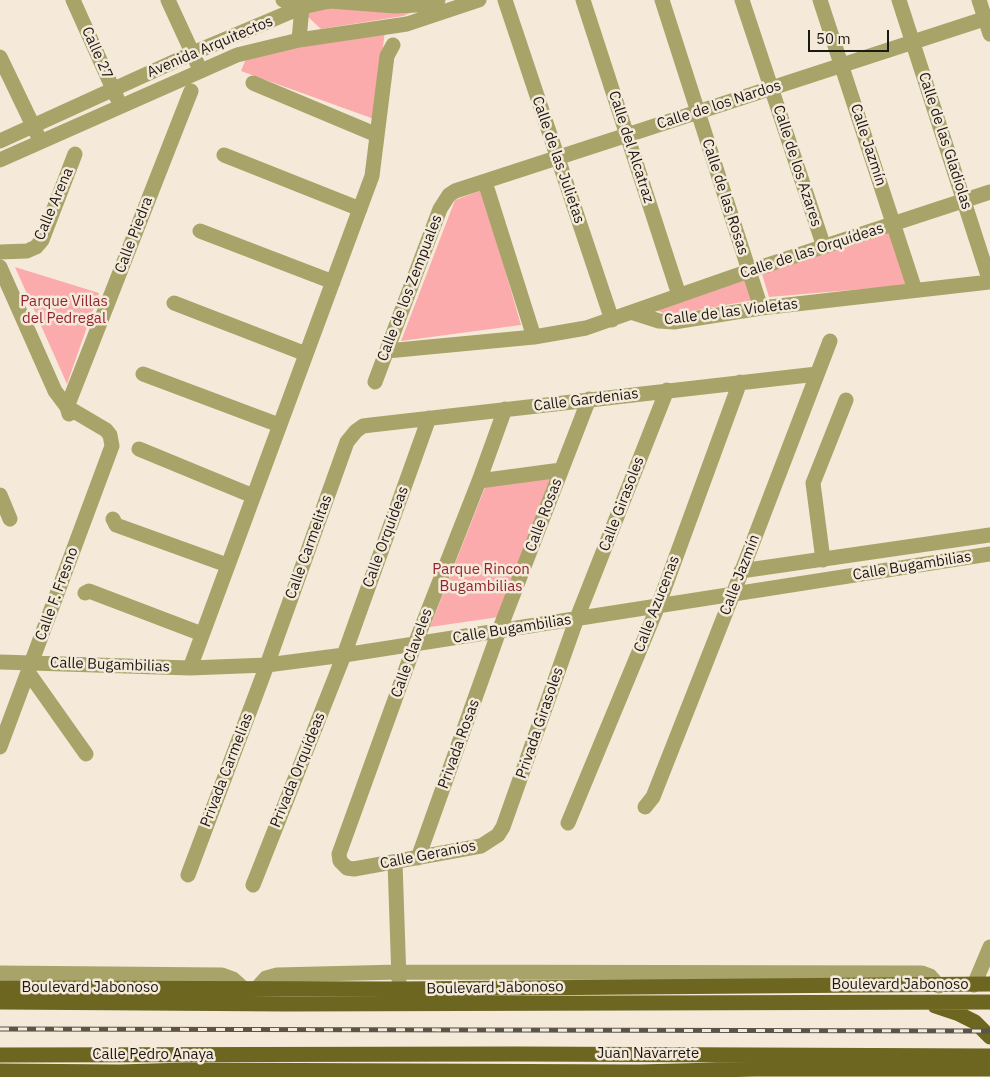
<!DOCTYPE html>
<meta charset="utf-8">
<style>
body{margin:0}
#map{position:relative;width:990px;height:1077px;overflow:hidden;background:#f5eada;font-family:"IBM Plex Sans",sans-serif}
canvas{display:block}
.scale{position:absolute;left:808px;top:30px;width:81px;height:22px;box-sizing:border-box;border:2px solid #1c1812;border-top:0;padding-left:6px;font-size:15px;line-height:18px;white-space:nowrap;color:#1c1812;-webkit-text-stroke:4px #f5eada;paint-order:stroke}
</style>
<div id="map">
<canvas width="990" height="1077"></canvas>
<div class="scale">50 m</div>
</div>
<script>
const context = document.querySelector('canvas').getContext('2d');
context.lineJoin = 'round';
function paint(path, color) { context.fillStyle = color; context.fill(path, 'evenodd'); }
const poly = rows => new Path2D(rows.map(r => 'M' + r).join(''));
function strokePath(path, color, width, dash) { context.strokeStyle = color; context.lineWidth = width; context.lineCap = dash ? 'butt' : 'round'; context.setLineDash(dash || []); context.stroke(path); }
function label(font, color, halo, rows, align = 'center') {
  context.font = font + ' "IBM Plex Sans",sans-serif'; context.lineWidth = 5; context.setLineDash([]); context.textBaseline = 'middle'; context.strokeStyle = halo; context.fillStyle = color; for (const [text, x, y, turn = 0] of rows) {
    context.save(); context.translate(x, y); context.rotate((+turn || 0) * Math.PI / 180); context.textAlign = isNaN(turn) ? turn : align; if (halo) context.strokeText(text, 0, 0); context.fillText(text, 0, 0); context.restore();
  }
}
paint(poly([
 [330,3,420,9,403,16,321,29,307,16,307,9],
 [385,31,374,119,241,71,247,56],
 [482,190,521,325,401,341,455,200],
 [890,229,910,285,769,297,761,271],
 [15,267,99,293,67,384],
 [748,275,754,300,669,315,653,309],
 [554,477,499,617,430,627,486,485]
]), '#fbabab');
strokePath(poly([
 [73,0,117,98],
 [168,0,197,63],
 [283,0,294,2,302,7],
 [505,0,612,320],
 [583,0,679,295],
 [662,0,761,308],
 [742,0,824,247],
 [820,0,915,290],
 [899,0,990,282],
 [979,0,990,34],
 [299,40,302,7,305,0],
 [0,57,37,134],
 [253,83,377,135],
 [0,141,193,53,302,7,330,1,395,6,417,5,438,0],
 [224,155,360,209],
 [0,160,237,55,299,40,407,24,479,0],
 [485,182,534,337],
 [200,231,333,282],
 [0,252,27,251,36,247,42,240,75,154],
 [0,267,55,391,67,407,69,414],
 [174,303,306,354],
 [634,313,659,321,674,322,761,308,990,282],
 [387,351,534,337,586,328,749,271,990,192],
 [143,374,279,425],
 [375,382,440,209,449,195,455,191,990,17],
 [67,407,191,91],
 [505,409,479,481,415,644,339,854,340,861,347,868,354,869,481,846,498,835,503,827,577,618,667,390],
 [139,449,253,496],
 [479,481,561,470],
 [0,495,10,519],
 [113,519,116,525,227,565],
 [823,560,813,483,846,400],
 [741,571,990,535],
 [85,593,89,591,202,634],
 [0,662,190,668,267,665,344,655,990,554],
 [190,668,372,176,387,56,393,45],
 [28,672,86,754],
 [0,747,112,446,110,435,106,430,67,407],
 [645,807,653,797,733,594,830,341],
 [568,823,658,606,740,382],
 [418,858,499,631,589,399],
 [395,862,399,980],
 [188,875,267,665,347,442,356,431,363,426,371,425,817,374],
 [253,885,344,655,429,418],
 [0,973,222,975,233,979,243,988],
 [974,985,990,947],
 [257,988,266,978,277,975,399,972,922,973,930,976,939,986]
]), '#a8a469', 15);
strokePath(poly([
 [0,988,399,989,990,984],
 [0,1002,285,1004,990,1002],
 [935,1006,959,1014,975,1022,990,1037],
 [0,1055,518,1054,990,1056],
 [0,1071,120,1072,186,1070,639,1072,755,1069,990,1069]
]), '#6c6621', 15);
const rail = poly([
 [0,1029,990,1031]
]);
strokePath(rail, '#5a544b', 5);
strokePath(rail, '#f5eada', 3, [9]);
label('15px', '#1c1812', '#f5eada', [
 ["Avenida Arquitectos",210,47,-23],
 ["Calle 27",97,53,66],
 ["Calle de los Nardos",719,105,-18],
 ["Calle de las Gladiolas",945,141,72],
 ["Calle Jazmín",868,145,72],
 ["Calle del Alcatraz",631,147,72],
 ["Calle de las Julietas",558,160,71],
 ["Calle de los Azares",797,166,72],
 ["Calle de las Rosas",725,197,72],
 ["Calle Arena",54,204,-67],
 ["Calle Piedra",134,235,-69],
 ["Calle de las Orquídeas",812,251,-18],
 ["Calle de los Zempuales",410,288,-69],
 ["Calle de las Violetas",731,312,-7],
 ["Calle Gardenias",586,400,-7],
 ["Calle Girasoles",622,504,-69],
 ["Calle Rosas",544,515,-69],
 ["Calle Orquídeas",386,537,-70],
 ["Calle Carmelitas",309,547,-70],
 ["Calle Bugambilias",912,566,-9],
 ["Calle Jazmín",740,575,-69],
 ["Calle F. Fresno",57,594,-70],
 ["Calle Azucenas",657,604,-69],
 ["Calle Bugambilias",512,629,-9],
 ["Calle Claveles",412,653,-70],
 ["Calle Bugambilias",110,665,2],
 ["Privada Girasoles",540,723,-71],
 ["Privada Rosas",459,744,-70],
 ["Privada Carmelias",227,770,-69],
 ["Privada Orquídeas",298,770,-68],
 ["Calle Geranios",428,855,-11],
 ["Boulevard Jabonoso",900,985],
 ["Boulevard Jabonoso",90,988],
 ["Boulevard Jabonoso",495,988,-1],
 ["Juan Navarrete",648,1054],
 ["Calle Pedro Anaya",153,1055]
]);
label('15px', '#922431', '#f5eada', [
 ["Parque Villas",64,302],
 ["del Pedregal",64,319],
 ["Parque Rincon",481,570],
 ["Bugambilias",481,587]
]);
</script>
